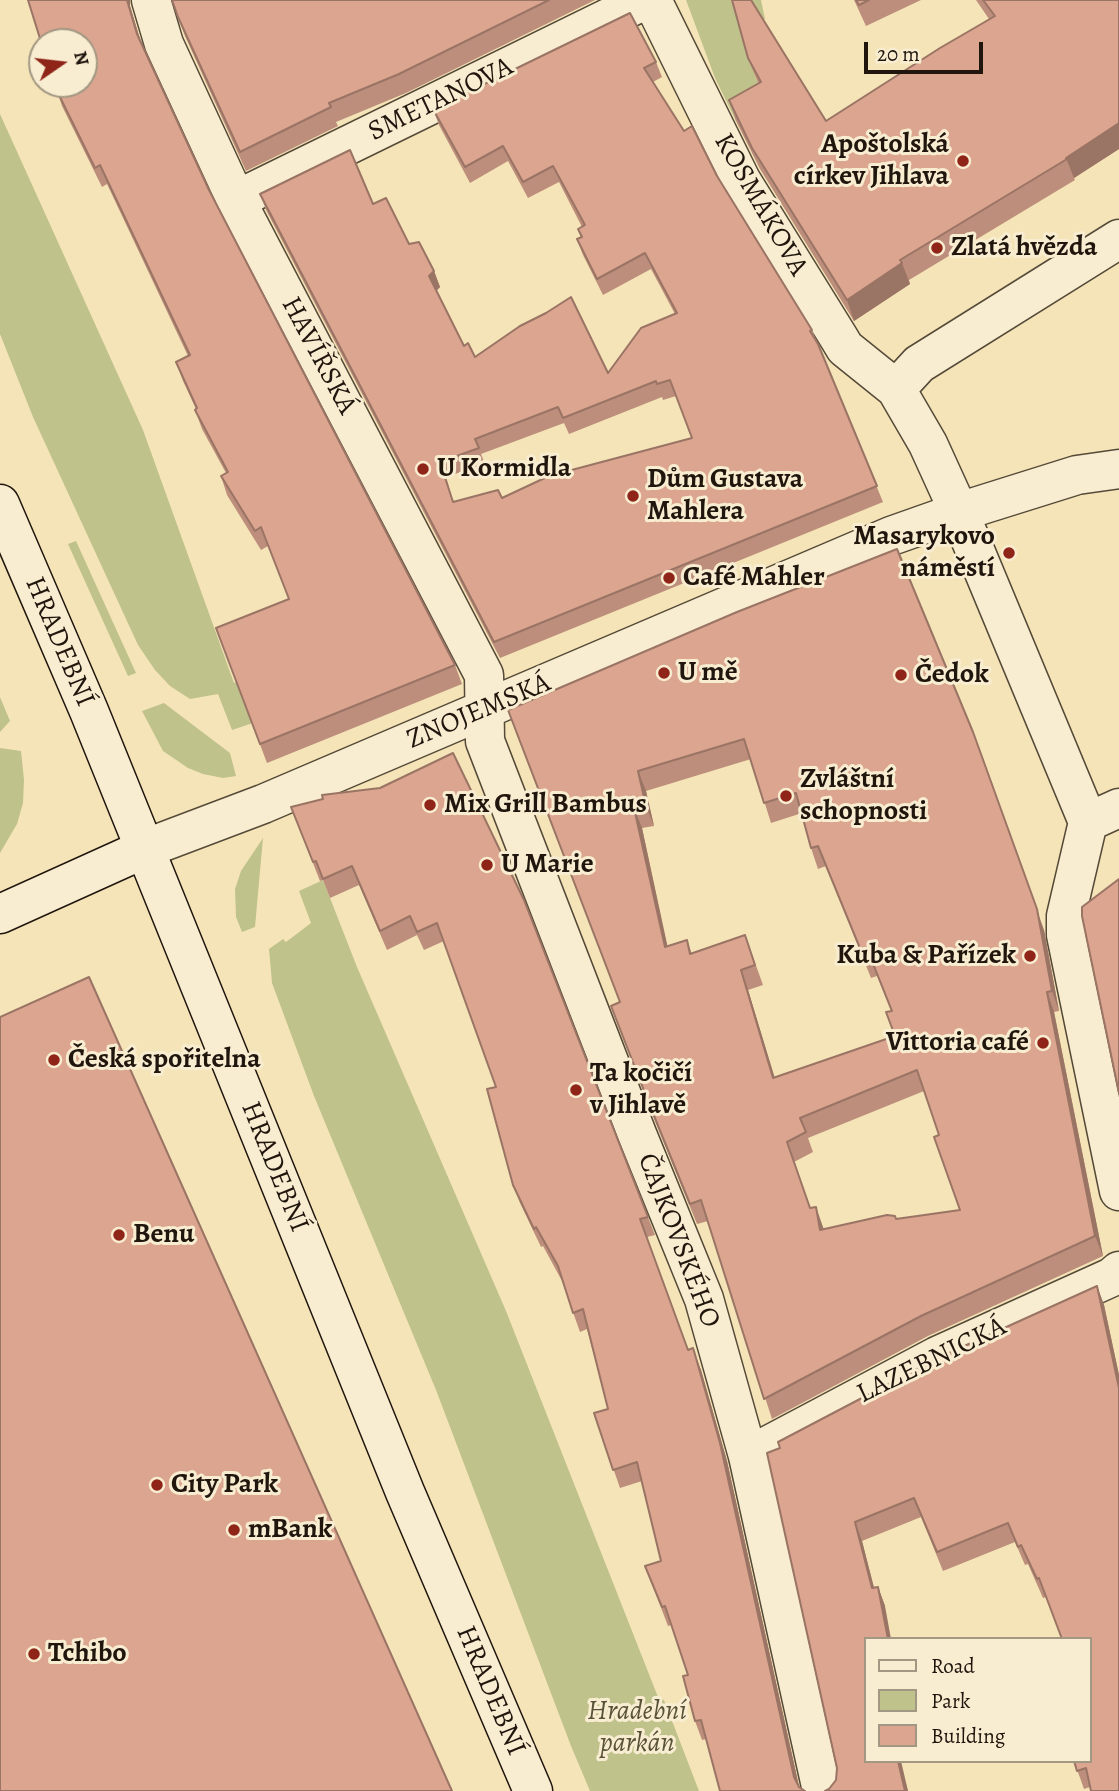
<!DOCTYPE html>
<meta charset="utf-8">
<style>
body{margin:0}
#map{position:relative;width:1119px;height:1791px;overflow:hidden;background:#f5e4b8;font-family:Alegreya,serif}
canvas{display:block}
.legend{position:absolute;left:864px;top:1637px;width:228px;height:126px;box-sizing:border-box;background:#f8edd1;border:2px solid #a29783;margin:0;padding:9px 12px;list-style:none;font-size:21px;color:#20160d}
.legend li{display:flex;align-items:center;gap:14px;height:35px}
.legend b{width:35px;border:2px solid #a29783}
.north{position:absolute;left:28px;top:28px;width:70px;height:70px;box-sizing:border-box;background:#f8edd1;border:2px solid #a29783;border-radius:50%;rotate:76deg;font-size:19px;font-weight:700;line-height:28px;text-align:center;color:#20160d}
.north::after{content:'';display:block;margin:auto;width:24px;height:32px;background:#8f2418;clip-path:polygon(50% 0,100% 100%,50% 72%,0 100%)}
.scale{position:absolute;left:864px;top:42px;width:119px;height:32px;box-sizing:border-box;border:4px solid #20160d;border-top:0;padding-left:9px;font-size:21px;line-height:24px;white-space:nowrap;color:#20160d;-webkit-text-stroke:5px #f8edd1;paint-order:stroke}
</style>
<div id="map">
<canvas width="1119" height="1791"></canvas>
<ul class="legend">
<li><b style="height:9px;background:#f8edd1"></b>Road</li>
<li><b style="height:19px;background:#c0c28b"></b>Park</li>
<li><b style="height:19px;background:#dca58f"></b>Building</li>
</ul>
<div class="north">N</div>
<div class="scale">20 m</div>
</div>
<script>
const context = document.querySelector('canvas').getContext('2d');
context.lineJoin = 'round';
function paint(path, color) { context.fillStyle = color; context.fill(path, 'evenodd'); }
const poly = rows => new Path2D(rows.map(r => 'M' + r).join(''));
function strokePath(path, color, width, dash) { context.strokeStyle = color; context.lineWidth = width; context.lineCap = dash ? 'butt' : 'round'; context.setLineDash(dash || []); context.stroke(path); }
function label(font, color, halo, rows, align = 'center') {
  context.font = font + ' Alegreya,serif'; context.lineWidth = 6; context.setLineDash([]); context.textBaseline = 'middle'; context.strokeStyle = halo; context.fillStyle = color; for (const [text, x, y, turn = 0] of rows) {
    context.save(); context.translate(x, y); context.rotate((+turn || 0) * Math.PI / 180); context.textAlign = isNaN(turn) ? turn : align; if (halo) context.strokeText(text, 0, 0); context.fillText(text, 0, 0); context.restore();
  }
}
paint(poly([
 [686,0,761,0,765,19,742,27,756,79,769,103,736,121,715,78],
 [0,114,143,430,234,683,236,682,253,723,232,730,218,694,190,699,170,686,155,670,138,645,33,417,0,334],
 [76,541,136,673,128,676,68,544],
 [0,697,10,721,0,732],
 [164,703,230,753,236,776,223,778,203,774,188,768,163,751,142,711],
 [0,748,21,751,24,780,23,803,17,824,0,853],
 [263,838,255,927,242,932,236,917,235,889,241,871],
 [323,880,357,967,506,1311,658,1697,664,1700,699,1791,590,1791,571,1746,436,1390,314,1096,272,983,269,949,283,939,286,942,311,923,299,891]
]), '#c0c28b');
const minor = poly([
 [151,0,164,44,236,200,484,675,485,741,637,1134,704,1299,748,1456,822,1791],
 [652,0,741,180,839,338,845,348,896,389],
 [236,200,645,0],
 [1088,822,959,512,928,444,896,389,919,364,1119,239],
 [1088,822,1066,916,1066,935,1119,1191],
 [1088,822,1119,808],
 [144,849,263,804,891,536,959,512,1077,475,1119,469],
 [748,1456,937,1356,1112,1277,1119,1271]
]);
const secondary = poly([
 [0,504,89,711,405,1492,533,1791],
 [0,914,144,849]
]);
strokePath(minor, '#554a38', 41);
strokePath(secondary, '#20160d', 41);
strokePath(minor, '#f8edd1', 38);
strokePath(secondary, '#f8edd1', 38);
paint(poly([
 [28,0,130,0,130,6,141,42,209,190,455,665,462,684,267,763,216,628,289,599,268,546,261,550,227,495,221,476,226,473,202,429,195,410,196,409,183,381,176,362,188,356,107,184,102,187,62,106],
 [172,0,595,0,406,93,336,122,338,126,246,171,185,36],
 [854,0,921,0,866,26],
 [976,0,1119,0,1119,149,1074,178,1075,180,909,280,910,284,854,321,760,169,736,121,729,100,758,83,748,58,826,121,989,19],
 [656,62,662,77,653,82,684,131,717,176,812,330,883,502,500,658,266,210,260,194,373,204,434,271,440,287,436,291,464,346,475,357,608,373,675,314,651,269,603,295,583,255,577,239,581,237,578,229,582,227,559,182,528,198,508,161,470,183,439,125,433,109],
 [676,396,692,438,502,498,453,502,446,477,485,464,481,454,564,423,569,434,662,397,663,400],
 [737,612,1044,930,1059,1011,1054,1012,1103,1256,928,1336,772,1419,708,1221,697,1224,657,1126,619,1026,620,1002,515,730],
 [751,759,771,823,802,813,811,848,818,869,826,866,871,978,877,976,891,1011,895,1036,774,1077,748,990,763,985,745,935,692,954,687,940,667,946,642,828,654,826,646,791],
 [924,1091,939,1135,960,1210,824,1229,810,1208,794,1162,813,1152,808,1138],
 [380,788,648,1217,655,1235,647,1237,688,1350,701,1370,727,1461,799,1786,706,1739,702,1740,695,1721,688,1675,672,1625,668,1626,645,1566,661,1561,642,1481,620,1488,594,1413,608,1409,587,1329,580,1332,562,1281,543,1246,541,1247,520,1203,513,1185,496,1087,444,941,424,950,417,935,387,950,359,885,330,898,323,880,320,881,291,807],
 [1097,1286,1104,1305,1119,1375,1119,1791,1090,1787,1084,1789,1074,1761,1089,1639,1046,1597,1043,1598,1028,1564,1025,1565,1015,1542,943,1571,921,1517,862,1541,874,1588,878,1587,885,1606,865,1639,908,1791,829,1789,836,1780,837,1768,780,1448]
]), '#bd8e7b');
paint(poly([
 [127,0,130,0,130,6,144,53],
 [1119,123,1119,149,1074,178,1066,158],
 [902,263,910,284,854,321,847,300],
 [434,271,440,287,435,292,429,276],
 [973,732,1044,930,1059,1011,1052,991],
 [638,771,646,791,654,826,646,806],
 [634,808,642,828,672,967,665,947],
 [741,970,748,990,781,1098,773,1078],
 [1047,992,1054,1012,1103,1256,1095,1236],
 [816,1207,823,1227,828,1250,820,1230],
 [1097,1286,1104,1305,1119,1375,1119,1388],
 [694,1351,701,1370,727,1461,800,1791,794,1777],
 [855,1522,862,1541,879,1607,872,1588],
 [878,1587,885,1606,891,1639,888,1639],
 [898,1761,901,1761,908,1791,905,1791]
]), '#9a7464');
const building = poly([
 [28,0,127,0,137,34,209,190,455,665,260,744,216,628,289,599,261,527,255,531,221,476,228,472,195,410,197,408,176,362,190,355,100,165,95,168,55,87,54,84,84,84,84,42,42,42,42,45,28,0],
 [172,0,549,0,399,74,329,103,331,107,240,152,178,17,172,0],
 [732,0,751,0,826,121,940,48,995,16,983,0,1119,0,1119,123,1066,158,1067,159,900,260,902,263,847,300,752,148,729,100,761,82,748,58,732,0],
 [856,0,869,0,859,5,856,0],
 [630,13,656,62,644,68,684,131,692,126,717,176,812,330,810,331,818,344,877,486,494,642,260,194,350,150,373,204,386,198,409,244,419,242,434,271,429,276,464,346,468,343,475,357,520,326,546,313,571,297,608,373,641,328,677,313,645,253,597,279,577,239,582,237,578,229,585,225,553,166,523,182,503,146,465,167,433,109,630,13],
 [670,380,692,438,549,476,502,498,498,490,453,502,440,462,479,448,475,439,558,407,563,418,656,381,657,384,670,380],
 [897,549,973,732,1037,909,1052,991,1047,992,1095,1236,921,1316,764,1399,701,1200,690,1204,650,1106,611,1006,620,1002,508,710,737,612,897,549],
 [744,739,764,803,796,793,811,848,818,846,864,958,870,956,892,1011,886,1012,895,1036,773,1078,741,970,755,965,745,935,690,954,687,940,665,947,634,808,646,806,638,771,744,739],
 [917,1070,939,1135,934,1137,960,1210,896,1219,895,1216,887,1215,820,1230,816,1207,810,1208,787,1142,806,1132,800,1118,917,1070],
 [453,753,524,900,648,1217,640,1219,688,1350,693,1348,694,1351,720,1443,794,1777,799,1787,805,1791,720,1791,701,1720,695,1721,683,1676,688,1675,665,1606,662,1607,645,1566,661,1561,637,1462,613,1470,594,1413,608,1409,583,1309,573,1313,558,1266,536,1227,534,1229,513,1185,487,1089,496,1087,437,923,417,932,410,916,380,931,352,866,323,879,316,861,313,862,291,807,323,799,322,795,380,788,453,753],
 [1119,879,1119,1093,1082,916,1082,907,1119,879],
 [89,977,452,1791,0,1791,0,1017,89,977],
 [1097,1286,1119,1388,1119,1791,1091,1791,1086,1768,1077,1771,1074,1761,1089,1761,1089,1639,1062,1639,1039,1578,1037,1579,1021,1545,1018,1547,1008,1523,937,1552,914,1498,855,1522,872,1588,878,1587,888,1639,865,1639,865,1761,898,1761,905,1791,825,1791,829,1789,836,1780,837,1768,767,1453,780,1448,778,1442,940,1357,1097,1286]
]);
paint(building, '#dca58f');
strokePath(building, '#9a7464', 2);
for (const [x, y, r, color] of [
 [963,161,7,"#8f2418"],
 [937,248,7,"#8f2418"],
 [423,469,7,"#8f2418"],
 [633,496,7,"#8f2418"],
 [1009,553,7,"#8f2418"],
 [669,578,7,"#8f2418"],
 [664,673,7,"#8f2418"],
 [901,675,7,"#8f2418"],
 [786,796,7,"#8f2418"],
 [430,805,7,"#8f2418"],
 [487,865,7,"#8f2418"],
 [1030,956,7,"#8f2418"],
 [1043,1043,7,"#8f2418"],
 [54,1060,7,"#8f2418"],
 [576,1090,7,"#8f2418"],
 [119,1235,7,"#8f2418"],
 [157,1485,7,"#8f2418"],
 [234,1530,7,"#8f2418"],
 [34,1654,7,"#8f2418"]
]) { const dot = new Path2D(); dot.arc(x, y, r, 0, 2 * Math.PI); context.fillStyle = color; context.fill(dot); strokePath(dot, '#f8edd1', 2.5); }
label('28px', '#20160d', '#f8edd1', [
 ["SMETANOVA",441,100,-26],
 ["KOSMÁKOVA",760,205,60],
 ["HAVÍŘSKÁ",318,356,62],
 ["HRADEBNÍ",59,642,67],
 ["ZNOJEMSKÁ",479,712,-23],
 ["HRADEBNÍ",274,1167,68],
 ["ČAJKOVSKÉHO",678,1241,69],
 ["LAZEBNICKÁ",932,1361,-26],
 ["HRADEBNÍ",490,1691,67]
]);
label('bold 28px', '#20160d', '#f8edd1', [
 ["Apoštolská",949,145,"right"],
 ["církev Jihlava",949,177,"right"],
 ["Zlatá hvězda",951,248],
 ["U Kormidla",437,469],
 ["Dům Gustava",647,480],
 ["Mahlera",647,512],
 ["Masarykovo",995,537,"right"],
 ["náměstí",995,569,"right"],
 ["Café Mahler",683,578],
 ["U mě",678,673],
 ["Čedok",915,675],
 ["Zvláštní",800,780],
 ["schopnosti",800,812],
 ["Mix Grill Bambus",444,805],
 ["U Marie",501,865],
 ["Kuba & Pařízek",1016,956,"right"],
 ["Vittoria café",1029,1043,"right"],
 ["Česká spořitelna",68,1060],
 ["Ta kočičí",590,1074],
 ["v Jihlavě",590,1106],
 ["Benu",133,1235],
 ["City Park",171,1485],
 ["mBank",248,1530],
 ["Tchibo",48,1654]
], 'left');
label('italic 28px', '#585239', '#f8edd1', [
 ["Hradební",637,1712],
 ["parkán",637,1744]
]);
</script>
